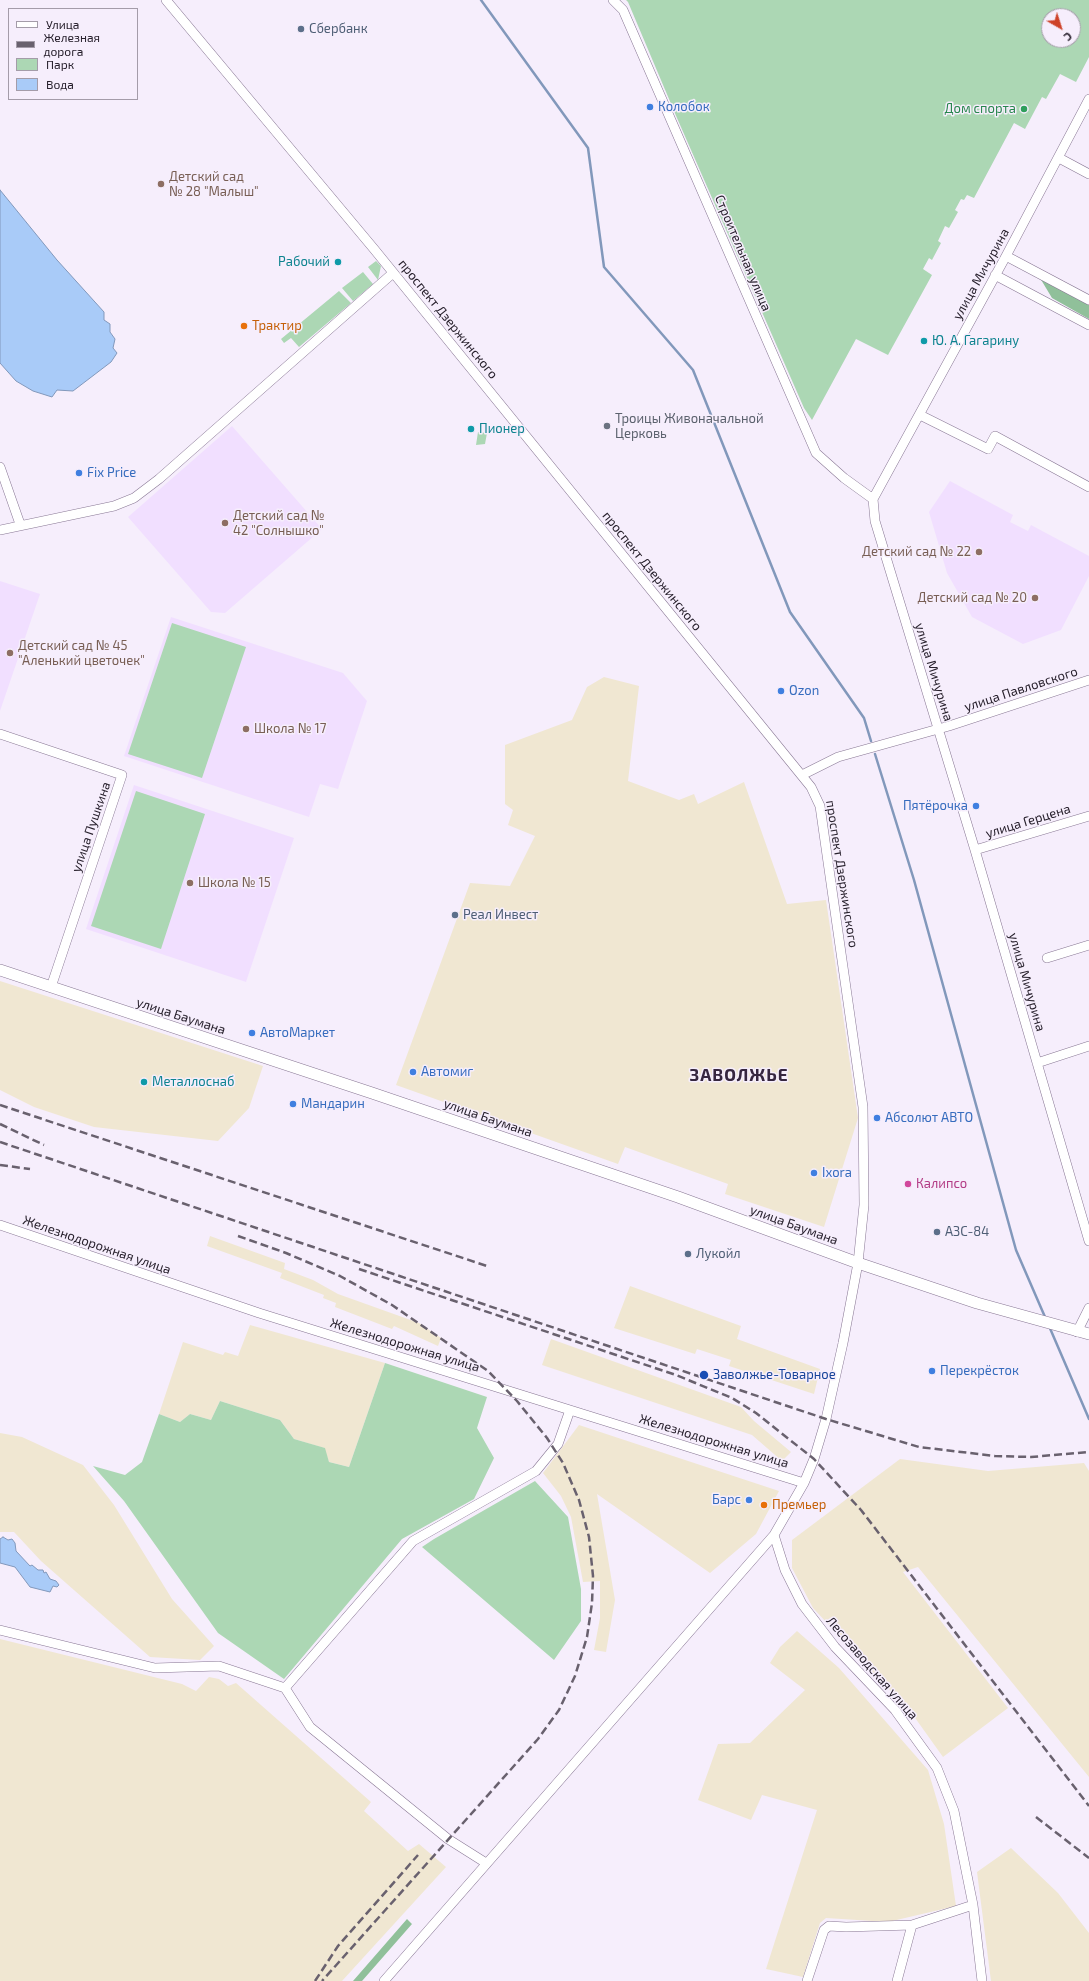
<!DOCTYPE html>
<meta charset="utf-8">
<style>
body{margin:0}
#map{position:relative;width:1089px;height:1981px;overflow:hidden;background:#f6eefc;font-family:"Exo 2",sans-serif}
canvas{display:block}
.legend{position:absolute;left:8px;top:8px;width:130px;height:92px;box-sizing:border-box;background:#f6eefc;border:1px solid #a49ca9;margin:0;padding:5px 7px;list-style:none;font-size:12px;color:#28212d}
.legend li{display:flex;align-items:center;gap:8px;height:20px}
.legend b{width:20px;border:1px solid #a49ca9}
.north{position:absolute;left:1041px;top:8px;width:40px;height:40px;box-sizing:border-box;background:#f6eefc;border:1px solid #a49ca9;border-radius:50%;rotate:141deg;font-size:11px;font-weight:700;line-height:16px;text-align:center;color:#28212d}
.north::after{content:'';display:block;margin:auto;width:14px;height:18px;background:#ce4329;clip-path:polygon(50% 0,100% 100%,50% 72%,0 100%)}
</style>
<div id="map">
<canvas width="1089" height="1981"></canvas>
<ul class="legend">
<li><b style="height:5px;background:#fff"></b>Улица</li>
<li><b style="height:5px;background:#69616e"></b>Железная дорога</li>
<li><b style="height:11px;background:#acd7b4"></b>Парк</li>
<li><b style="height:11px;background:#a9cbf8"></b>Вода</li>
</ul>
<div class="north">С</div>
</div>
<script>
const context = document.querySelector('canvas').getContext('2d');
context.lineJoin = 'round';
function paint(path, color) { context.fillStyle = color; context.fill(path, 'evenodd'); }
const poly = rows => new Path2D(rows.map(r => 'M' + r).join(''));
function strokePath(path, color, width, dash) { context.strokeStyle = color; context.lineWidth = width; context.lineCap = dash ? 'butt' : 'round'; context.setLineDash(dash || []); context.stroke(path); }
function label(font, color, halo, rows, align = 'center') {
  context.font = font + ' "Exo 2",sans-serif'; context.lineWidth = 3; context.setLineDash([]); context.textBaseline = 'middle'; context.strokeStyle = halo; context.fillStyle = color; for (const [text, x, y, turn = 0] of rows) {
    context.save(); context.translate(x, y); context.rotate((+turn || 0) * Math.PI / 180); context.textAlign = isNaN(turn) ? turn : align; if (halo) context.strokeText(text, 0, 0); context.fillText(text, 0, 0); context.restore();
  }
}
paint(poly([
 [232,426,322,529,225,613,211,612,128,517],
 [950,481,1013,515,1010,522,1028,531,1031,525,1089,556,1089,576,1061,630,1023,644,972,617,947,573,929,512],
 [0,581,40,594,0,711],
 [171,617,343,673,367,701,338,789,320,784,309,817,124,756],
 [134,785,294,838,246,982,86,929]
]), '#f1dfff');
paint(poly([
 [604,677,639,686,628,781,679,800,694,794,698,804,744,782,787,904,826,900,858,1118,824,1227,725,1194,728,1184,625,1147,618,1164,396,1085,470,883,510,886,535,836,508,825,513,810,505,804,505,745,572,720,587,687],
 [0,981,263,1066,249,1108,218,1141,94,1127,34,1107,0,1090],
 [210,1236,285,1263,284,1269,313,1280,338,1294,419,1323,441,1338,438,1346,394,1326,392,1329,335,1307,336,1303,323,1298,324,1295,280,1278,282,1273,207,1246],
 [630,1286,741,1326,737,1339,820,1369,814,1394,729,1366,731,1360,697,1349,695,1354,614,1328],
 [250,1325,385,1363,349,1467,329,1462,324,1448,294,1439,280,1420,220,1401,211,1420,190,1414,180,1422,159,1414,183,1342,223,1355,225,1352,238,1356],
 [551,1339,741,1407,754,1421,791,1452,782,1461,752,1435,542,1365],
 [579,1425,779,1491,756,1534,710,1573,597,1494,615,1600,606,1652,594,1650,600,1618,600,1581,583,1582,571,1517,561,1496,543,1473],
 [0,1433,22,1437,83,1465,114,1505,172,1599,214,1646,200,1660,150,1657,41,1561,14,1532,0,1532],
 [900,1459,988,1471,1084,1463,1089,1471,1089,1777,918,1567,903,1572,1008,1708,943,1757,913,1715,813,1608,792,1568,792,1540],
 [797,1631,839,1668,928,1770,944,1824,956,1906,888,1922,826,1918,820,1923,803,1977,766,1969,817,1810,762,1795,751,1820,698,1800,718,1744,750,1743,805,1690,770,1663,780,1647],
 [0,1639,182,1684,196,1691,209,1677,219,1679,228,1686,236,1683,371,1802,364,1811,408,1851,419,1844,446,1867,342,1981,0,1981],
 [1011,1848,1058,1893,1089,1933,1089,1981,991,1981,977,1872]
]), '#f0e7d2');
paint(poly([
 [626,0,1089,0,1089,57,1076,82,1060,74,1046,99,1042,97,1025,129,1014,123,974,198,967,195,964,200,961,199,955,210,958,212,949,228,945,226,938,241,941,243,932,260,929,258,923,269,932,275,888,355,856,339,812,420,804,408,677,118,628,2],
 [1049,16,1073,16,1073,40,1049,40],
 [376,261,381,266,378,280,368,267],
 [363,272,373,284,353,301,342,288],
 [339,291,351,303,299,347,291,338,284,343,281,339],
 [478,432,487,433,485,444,476,445],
 [172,623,246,647,202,778,128,754],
 [136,791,205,814,161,949,91,926],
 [385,1363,487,1397,477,1428,494,1458,474,1499,402,1539,284,1679,218,1633,124,1501,93,1466,125,1475,142,1462,159,1414,180,1422,190,1414,211,1420,220,1401,280,1420,294,1439,325,1448,329,1462,349,1467],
 [535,1481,568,1517,581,1589,581,1621,554,1660,422,1547,434,1539]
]), '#acd7b4');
paint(poly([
 [1040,278,1089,304,1089,319,1052,298],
 [407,1919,412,1924,362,1981,353,1981]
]), '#90c09a');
const water = poly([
 [0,190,57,260,104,312,104,320,110,324,110,332,115,339,113,348,117,353,111,362,73,391,57,390,52,397,33,391,16,381,0,363,0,190],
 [3,1537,8,1540,12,1539,15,1543,16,1551,30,1566,32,1565,38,1570,43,1570,44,1573,46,1572,50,1579,56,1581,59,1585,57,1587,53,1586,50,1592,30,1587,15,1567,0,1563,0,1539,3,1537]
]);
paint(water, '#a9cbf8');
strokePath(water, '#8298bb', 1);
strokePath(poly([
 [481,0,588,148,604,267,693,370,790,612,864,718,871,741],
 [875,754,914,880,1016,1250,1045,1317],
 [1049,1326,1089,1419]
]), '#8298bb', 2.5);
const minor = poly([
 [166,0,374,249,811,787,820,806,863,1107,864,1205,858,1263,843,1343,826,1419,814,1459,804,1483,774,1535,384,1981],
 [613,0,623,10,816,453,844,478,873,499],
 [1089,99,1006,256,873,499,875,521,975,850,1089,1241],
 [1059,158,1089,174],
 [1006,256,1089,300],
 [995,275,1089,325],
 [920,415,988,449,995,436,1089,487],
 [0,467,20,524],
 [0,530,114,506,134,498,159,479,393,273],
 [0,734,122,775,51,987],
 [802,775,838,757,949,726,1089,680],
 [975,850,1089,816],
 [1047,958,1089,945],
 [1037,1063,1089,1046],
 [0,1225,259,1313,804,1483],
 [1077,1332,1089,1308],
 [774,1535,785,1570,802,1604,835,1647,895,1710,937,1768,954,1811,973,1905,982,1981],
 [0,1630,155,1668,219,1666,285,1688,413,1541,536,1471,558,1444,570,1410],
 [285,1688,310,1727,448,1839,486,1863],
 [807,1981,824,1930,829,1926,846,1927,912,1925],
 [897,1981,912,1925,973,1905]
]);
const major = poly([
 [0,970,372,1093,678,1197,858,1263,977,1303,1089,1334]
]);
strokePath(minor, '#887794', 10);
strokePath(major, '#887794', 12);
strokePath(minor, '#fff', 9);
strokePath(major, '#fff', 11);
strokePath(poly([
 [0,1105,487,1266],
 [0,1124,44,1145],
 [0,1142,826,1419,919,1447,995,1456,1031,1457,1089,1452],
 [0,1165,30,1169],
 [238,1236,286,1253,340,1276,392,1305,488,1371,517,1401,547,1438,563,1463,579,1500,589,1537,593,1576,592,1603,587,1637,575,1676,559,1710,538,1739,322,1981],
 [359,1269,676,1375,732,1398,756,1413,814,1459,861,1510,1089,1806],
 [1036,1817,1089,1858],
 [315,1981,338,1946,418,1855]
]), '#69616e', 2.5, [8, 4]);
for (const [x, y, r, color] of [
 [301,29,4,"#5c6f8a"],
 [650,107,4,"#3f7fe0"],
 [1024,109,4,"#2e9e5b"],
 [161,184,4,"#8d6e63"],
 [338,262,4,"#0f9aa8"],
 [244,326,4,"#e8710a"],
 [924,341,4,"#0f9aa8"],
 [607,426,4,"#6b7280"],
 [471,429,4,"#0f9aa8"],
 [79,473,4,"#3f7fe0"],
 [225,523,4,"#8d6e63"],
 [979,552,4,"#8d6e63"],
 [1035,598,4,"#8d6e63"],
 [10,653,4,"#8d6e63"],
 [781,691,4,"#3f7fe0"],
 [246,729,4,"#8d6e63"],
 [976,806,4,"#3f7fe0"],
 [190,883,4,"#8d6e63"],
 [455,915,4,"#5c6f8a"],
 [252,1033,4,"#3f7fe0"],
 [413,1072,4,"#3f7fe0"],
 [144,1082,4,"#0f9aa8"],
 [293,1104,4,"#3f7fe0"],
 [877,1118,4,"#3f7fe0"],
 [814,1173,4,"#3f7fe0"],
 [908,1184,4,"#d1479c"],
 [937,1232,4,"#5c6f8a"],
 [688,1254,4,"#5c6f8a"],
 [932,1371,4,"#3f7fe0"],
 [704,1375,5,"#1a4fb4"],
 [749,1500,4,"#3f7fe0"],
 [764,1505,4,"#e8710a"]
]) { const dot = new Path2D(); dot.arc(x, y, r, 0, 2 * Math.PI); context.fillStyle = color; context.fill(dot); strokePath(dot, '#f6eefc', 1.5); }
label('13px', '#4e5e75', '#f6eefc', [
 ["Сбербанк",309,29],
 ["Реал Инвест",463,915],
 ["АЗС-84",945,1232],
 ["Лукойл",696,1254]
], 'left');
label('13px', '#366cbe', '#f6eefc', [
 ["Колобок",658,107],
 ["Fix Price",87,473],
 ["Ozon",789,691],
 ["Пятёрочка",968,806,"right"],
 ["АвтоМаркет",260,1033],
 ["Автомиг",421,1072],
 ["Мандарин",301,1104],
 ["Абсолют АВТО",885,1118],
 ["Ixora",822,1173],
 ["Перекрёсток",940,1371],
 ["Барс",741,1500,"right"]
], 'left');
label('13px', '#27864d', '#f6eefc', [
 ["Дом спорта",1016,109]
], 'right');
label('13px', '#785e54', '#f6eefc', [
 ["Детский сад",169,177],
 ["№ 28 \"Малыш\"",169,192],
 ["Детский сад №",233,516],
 ["42 \"Солнышко\"",233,531],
 ["Детский сад № 22",971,552,"right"],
 ["Детский сад № 20",1027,598,"right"],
 ["Детский сад № 45",18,646],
 ["\"Аленький цветочек\"",18,661],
 ["Школа № 17",254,729],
 ["Школа № 15",198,883]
], 'left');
label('13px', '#28212d', '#f6eefc', [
 ["Строительная улица",743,253,67],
 ["улица Мичурина",981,274,-61],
 ["проспект Дзержинского",448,319,51],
 ["проспект Дзержинского",652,571,51],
 ["улица Мичурина",934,672,73],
 ["улица Павловского",1021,689,-18],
 ["улица Герцена",1028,821,-17],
 ["улица Пушкина",91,827,-71],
 ["проспект Дзержинского",842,874,81],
 ["улица Мичурина",1027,982,74],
 ["улица Баумана",181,1016,18],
 ["улица Баумана",488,1118,19],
 ["улица Баумана",794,1225,20],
 ["Железнодорожная улица",97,1245,19],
 ["Железнодорожная улица",405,1345,17],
 ["Железнодорожная улица",714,1441,17],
 ["Лесозаводская улица",872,1668,49]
]);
label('13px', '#0d838f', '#f6eefc', [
 ["Рабочий",330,262,"right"],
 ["Ю. А. Гагарину",932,341],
 ["Пионер",479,429],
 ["Металлоснаб",152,1082]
], 'left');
label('13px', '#c56008', '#f6eefc', [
 ["Трактир",252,326],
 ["Премьер",772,1505]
], 'left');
label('13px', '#5b616d', '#f6eefc', [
 ["Троицы Живоначальной",615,419],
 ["Церковь",615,434]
], 'left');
label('13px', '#b23c85', '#f6eefc', [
 ["Калипсо",916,1184]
], 'left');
label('13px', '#164399', '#f6eefc', [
 ["Заволжье-Товарное",713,1375]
], 'left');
context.letterSpacing = '1px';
label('bold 17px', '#36263f', '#f6eefc', [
 ["ЗАВОЛЖЬЕ",739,1075]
]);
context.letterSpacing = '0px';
</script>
